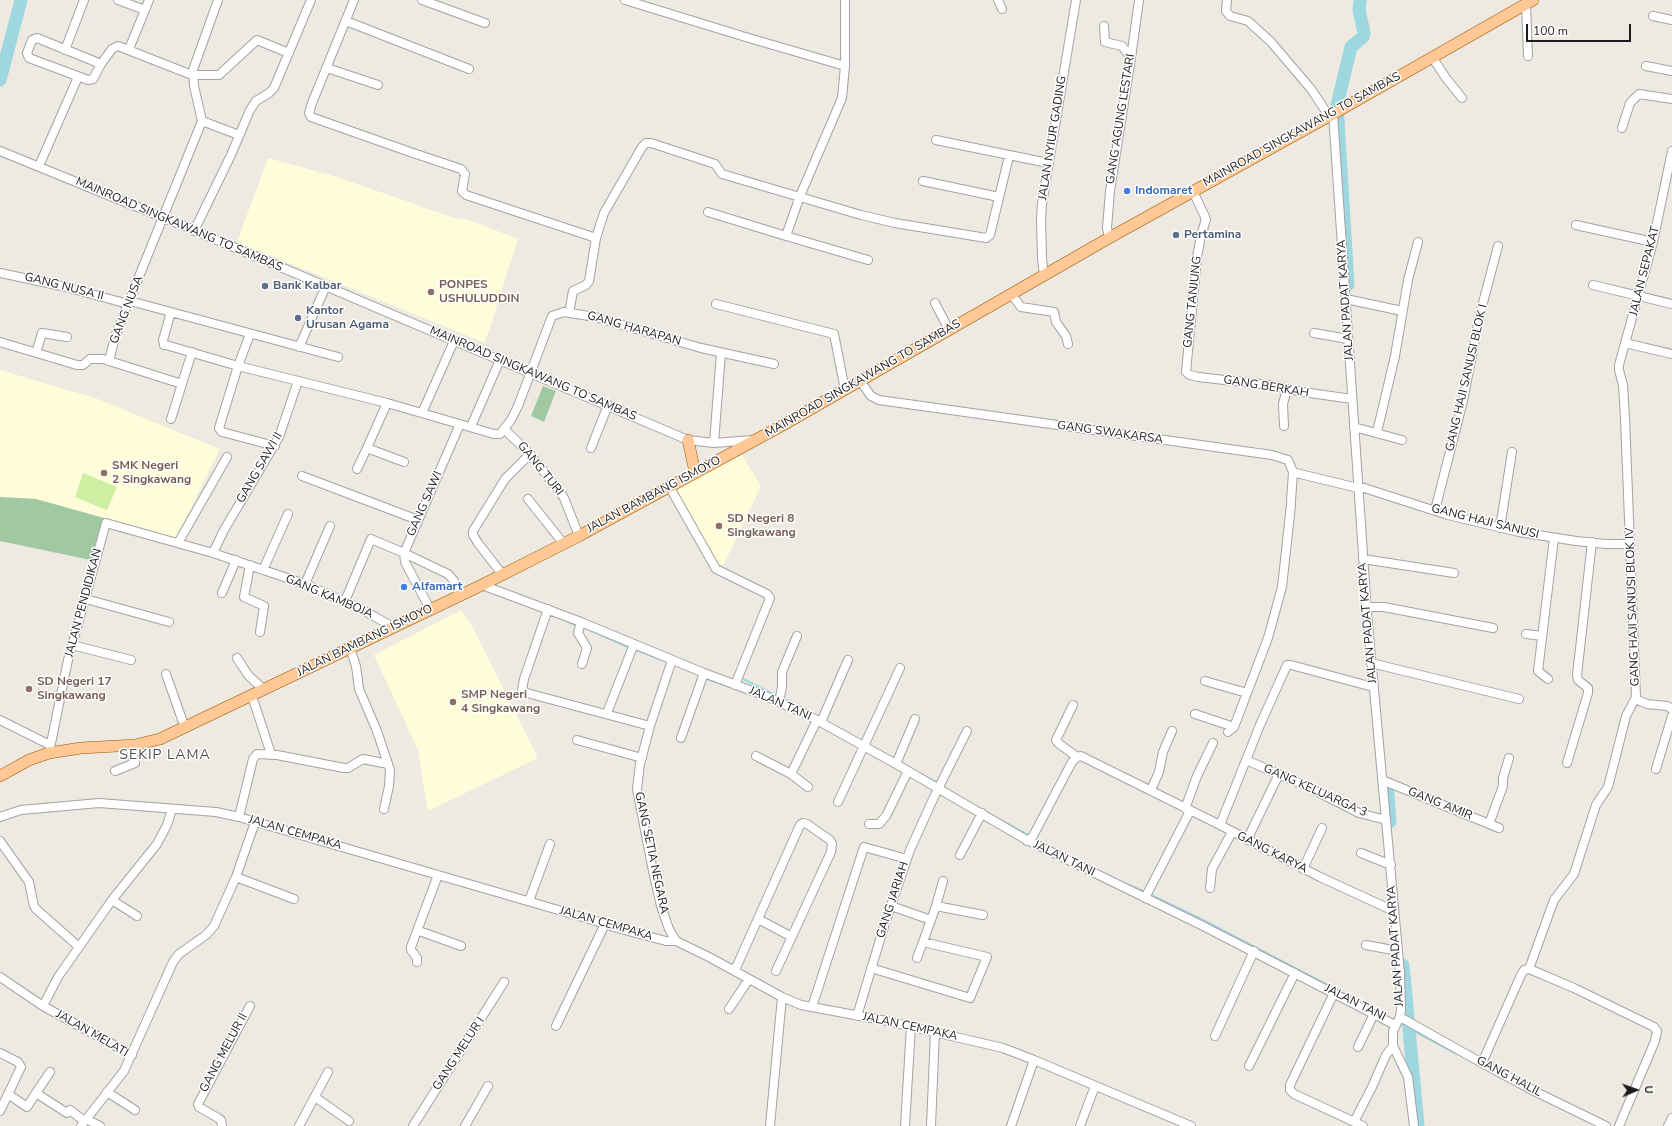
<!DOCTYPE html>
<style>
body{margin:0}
#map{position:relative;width:1672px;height:1126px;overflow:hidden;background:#eee9e1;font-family:"Nunito Sans",sans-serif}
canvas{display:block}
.north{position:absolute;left:1616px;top:1070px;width:40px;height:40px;-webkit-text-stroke:3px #fff;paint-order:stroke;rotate:88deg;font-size:11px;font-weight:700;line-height:16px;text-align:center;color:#1c1c1c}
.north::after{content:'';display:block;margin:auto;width:14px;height:18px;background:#1c1c1c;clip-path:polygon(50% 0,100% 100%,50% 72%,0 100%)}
.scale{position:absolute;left:1526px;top:24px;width:105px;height:18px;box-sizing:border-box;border:2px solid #1c1c1c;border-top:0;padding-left:5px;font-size:12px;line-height:14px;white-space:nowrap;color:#1c1c1c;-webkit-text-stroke:3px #fff;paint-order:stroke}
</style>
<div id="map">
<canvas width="1672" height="1126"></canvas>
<div class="north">U</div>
<div class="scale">100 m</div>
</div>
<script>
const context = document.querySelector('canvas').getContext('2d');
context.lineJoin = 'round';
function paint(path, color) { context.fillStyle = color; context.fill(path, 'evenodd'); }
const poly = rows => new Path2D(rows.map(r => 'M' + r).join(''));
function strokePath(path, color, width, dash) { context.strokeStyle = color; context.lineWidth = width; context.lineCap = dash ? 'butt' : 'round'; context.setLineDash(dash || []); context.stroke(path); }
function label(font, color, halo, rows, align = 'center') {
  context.font = font + ' "Nunito Sans",sans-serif'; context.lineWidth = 3; context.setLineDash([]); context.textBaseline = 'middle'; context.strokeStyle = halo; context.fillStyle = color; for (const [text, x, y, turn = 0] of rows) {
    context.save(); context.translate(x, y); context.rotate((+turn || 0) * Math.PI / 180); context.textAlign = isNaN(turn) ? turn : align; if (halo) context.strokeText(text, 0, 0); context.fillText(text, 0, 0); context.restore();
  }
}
paint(poly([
 [268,158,337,177,452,217,469,220,518,239,485,343,237,242],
 [0,370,95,398,220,449,176,538,36,499,0,497],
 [742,455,761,486,725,562,717,568,676,489],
 [461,610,473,628,538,758,428,811,418,750,374,655]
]), '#fffcd9');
paint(poly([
 [83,473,117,487,107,510,75,497]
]), '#ceeea2');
paint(poly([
 [543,386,556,391,544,422,531,416],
 [0,497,36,499,104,518,91,560,0,541]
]), '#a0c9a2');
strokePath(poly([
 [568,622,578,626],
 [583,627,630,648],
 [634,649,669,663],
 [704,678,728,686],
 [739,681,742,679,745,680,779,697],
 [783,698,802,708],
 [919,773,938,783],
 [942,786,969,802],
 [978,807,1030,836],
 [1127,884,1145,892],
 [1149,894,1203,920,1362,1003],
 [1399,1023,1457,1054]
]), '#9dd7e0', 2);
strokePath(poly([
 [0,80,21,0],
 [1348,285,1337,105,1351,47,1363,37,1364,33,1359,10,1360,0],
 [1387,783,1390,822],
 [1403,965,1418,1126]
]), '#9dd7e0', 13);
const minor = poly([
 [118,0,145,10,129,49],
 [354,0,312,103,309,113,311,117,413,153,461,169,465,174,462,191,466,195,596,238],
 [422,0,485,23],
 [625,0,739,35],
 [845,0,845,66,842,98,800,196,786,236,868,260],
 [998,0,1002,9],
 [1227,0,1226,11,1230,16,1248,21,1271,42,1311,89,1329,116],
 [1526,4,1528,56],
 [145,10,149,0],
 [1653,16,1672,20],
 [346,21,469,69],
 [1104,26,1105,42,1122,46,1131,58],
 [742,36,845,66],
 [65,50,84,0],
 [1432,57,1446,78,1462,98],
 [101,64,93,79,88,80,29,58,27,53,32,40,37,38,101,64,112,49,118,46,192,75,219,75,257,40,289,53],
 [1646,66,1672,71],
 [327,68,378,85],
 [1333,114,1367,613,1400,973,1401,1009,1400,1017,1393,1031,1393,1046,1408,1077,1414,1126],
 [202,121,239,135],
 [1622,128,1630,103,1639,94,1672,99],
 [936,140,1048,163],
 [0,151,184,226,688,440,714,443,753,440],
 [39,166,78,77],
 [923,181,999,197],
 [1193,191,1206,219,1201,236,1197,257,1186,372,1190,375,1198,377,1269,385,1303,392,1352,399],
 [708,212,786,236],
 [1576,225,1653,242],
 [194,231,231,155,250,110,256,101,269,93,274,88,311,0],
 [1109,238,1107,228,1110,191,1131,58,1139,0],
 [0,273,66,287,128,304],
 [1044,276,1042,258,1041,219,1042,204,1076,0],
 [1593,285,1672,304],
 [1012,295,1021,307,1054,312,1056,322,1066,336,1068,344],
 [1346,299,1402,311],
 [130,301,338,357],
 [935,303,949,330],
 [716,304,834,334,845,390],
 [171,312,163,340,164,345,166,345,238,366,387,403,494,434,500,434,511,420,518,406,552,316,564,312,595,317,701,348,774,364],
 [569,313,573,291,586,285,589,281,596,238,604,213,642,147,646,143,651,143,715,164,722,174,861,215,895,223,986,238,990,235,1009,156],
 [1314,333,1348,339],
 [250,334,238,366,219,428,222,432,275,446],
 [0,342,77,365,83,365,90,359,103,359,182,384],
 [1625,343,1672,354],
 [299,347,326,286],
 [36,353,42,333,67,337],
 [109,361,115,337,121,321,202,121,194,86,193,70,218,0],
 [861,382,871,396,879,400,1272,455,1288,460,1293,472,1296,473,1358,488],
 [387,403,367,448,404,462],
 [422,413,454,341],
 [171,419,192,352],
 [460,424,404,553,448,574,454,581,460,595],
 [472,424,500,360],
 [1284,426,1283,404,1287,389],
 [1354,427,1376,433,1378,428,1395,356,1408,280,1418,242],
 [504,429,530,454,559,491,564,498,579,536],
 [1376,433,1402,440],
 [714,443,721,353],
 [591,448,608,405],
 [357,469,367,448],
 [302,476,418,520],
 [669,486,716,569,767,594,770,598,735,685],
 [1358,486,1448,515,1519,532,1576,541,1606,544,1630,544],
 [528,499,563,543],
 [1291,501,1293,472],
 [1435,510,1463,401,1480,314,1498,246],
 [1500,528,1512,452],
 [178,543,227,457],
 [213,553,224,530,279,437,298,381],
 [1363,559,1454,573],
 [250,565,244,597,264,606,260,632],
 [263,570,288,514],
 [502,574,478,543,473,535,473,531,505,479,530,454],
 [305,584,330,526],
 [482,585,581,622,704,673,763,695,804,713,896,764,1025,839,1201,925,1395,1025],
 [222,593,236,560],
 [86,599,169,622],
 [345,601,371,539,404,553,405,562,430,609],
 [1367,607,1384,607,1493,628],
 [548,609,524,679,522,690,527,693,650,726],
 [581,622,578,633,587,648,582,664],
 [1526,634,1542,636],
 [72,645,131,660],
 [350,648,356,666,359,689,377,731,390,770,389,786,384,809],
 [237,658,248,675,264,690],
 [672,660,650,726,640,764,637,789,653,871,661,906,669,929,676,941],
 [1371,663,1519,699],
 [166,674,185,728],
 [1548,679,1538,671,1554,538],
 [1205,681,1247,693],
 [252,696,271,754],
 [1635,699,1647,704,1667,706,1672,709],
 [779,702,782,687,782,672,797,636],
 [1073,705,1056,740,1058,743,1077,757],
 [607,713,634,644],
 [1195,714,1234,727],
 [0,720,50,745],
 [821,722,848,660],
 [1228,732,1234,727,1247,693,1268,638,1282,587,1291,505],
 [681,738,704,673],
 [577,740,642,758],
 [49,753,68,660,106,523,213,553,305,584,363,610,393,627],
 [756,756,791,774],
 [1246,760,1306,786,1359,813,1386,820],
 [1567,763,1588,693,1588,688,1578,680,1577,675,1592,542],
 [896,764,915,719],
 [1656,769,1672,716],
 [115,771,135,763,130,746],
 [1382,780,1499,828],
 [808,787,791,774,817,720],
 [1151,790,1159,772,1163,752,1172,731],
 [838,802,900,668],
 [1186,809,1186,806,1197,776,1213,743],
 [0,817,21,810,99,803,216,812,239,817,596,921,617,928,666,941,676,941,709,957,782,997,801,1005,887,1021,1003,1048,1034,1060,1191,1126],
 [239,817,253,759,257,754,277,755,344,768,348,768,363,759,388,764],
 [869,824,879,824,886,816,908,771],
 [1489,824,1503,786,1503,778,1509,758],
 [1220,825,1260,725,1287,665,1291,665,1373,687],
 [1247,840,1279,774],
 [0,841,29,882,34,906,36,909,79,947],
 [1027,841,1033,836,1072,762,1077,757,1081,756,1220,825,1320,877,1394,911],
 [1361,853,1391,865],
 [960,855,982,813],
 [1303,869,1322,828],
 [236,877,294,899],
 [1210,888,1212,869,1232,832],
 [1145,898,1190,811],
 [112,900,137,916],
 [529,901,550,844],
 [891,906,931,920],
 [936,906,943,881],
 [758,919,792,937],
 [422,932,461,946],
 [923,942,936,906,983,915],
 [1366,945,1398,951],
 [417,962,417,958,411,950,411,947,438,875],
 [871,968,970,998,987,957,923,942,917,958],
 [1529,969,1554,900,1574,874,1596,805,1608,787,1626,716,1636,697,1625,418,1623,385,1619,370,1619,365,1653,242,1672,151],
 [735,970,800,825,803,823,807,824,830,840,832,844,831,852,776,971],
 [0,977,43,1006,132,1055],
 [1334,993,1290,1085,1290,1090,1294,1094,1363,1126],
 [43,1006,58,977,112,900,157,844,167,825,172,809],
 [812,1007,864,847,907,859],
 [729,1009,749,979],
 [857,1016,885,923,910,850,934,797,967,731],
 [1400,1017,1482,1063,1534,1091,1606,1126],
 [556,1026,605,924],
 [1215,1036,1254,951],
 [1358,1047,1374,1014],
 [0,1053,18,1062,21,1067,0,1111],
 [1482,1063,1521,975,1524,970,1529,969,1534,971,1574,988,1654,1027,1657,1031,1655,1041,1619,1126],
 [1249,1066,1295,973],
 [50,1072,36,1093,67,1113,70,1110,84,1121],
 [107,1092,135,1110],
 [8,1094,27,1107,36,1093],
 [315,1097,349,1121],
 [86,1119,100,1126],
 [1354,1122,1372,1087,1386,1055,1393,1046],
 [81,1126,124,1071,173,962,179,954,206,935,214,926,236,877,255,822],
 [222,1126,221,1120,218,1118,199,1107,198,1104,250,1006],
 [299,1126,328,1072],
 [413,1126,504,982],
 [465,1126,488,1086],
 [770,1126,782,997],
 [905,1126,911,1026],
 [931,1126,935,1032],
 [1011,1126,1034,1060],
 [1080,1126,1095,1086],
 [1668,1126,1672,1118]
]);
const major = poly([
 [688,440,695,472],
 [0,776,29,760,49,753,81,748,135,745,160,739,482,585,579,536,783,425,1109,238,1333,114,1533,0]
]);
strokePath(minor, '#a3a3a3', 10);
strokePath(major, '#945600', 12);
strokePath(minor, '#fff', 8);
strokePath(major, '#ffc895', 11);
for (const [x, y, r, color] of [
 [1127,191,4,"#3f7fe0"],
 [1176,235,4,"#5c6f8a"],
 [265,286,4,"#5c6f8a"],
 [431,292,4,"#8d6e63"],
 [298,318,4,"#5c6f8a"],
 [104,473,4,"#8d6e63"],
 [719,526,4,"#8d6e63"],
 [404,587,4,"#3f7fe0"],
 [29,689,4,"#8d6e63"],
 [453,702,4,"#8d6e63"]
]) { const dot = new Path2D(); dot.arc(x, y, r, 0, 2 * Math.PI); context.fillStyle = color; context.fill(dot); strokePath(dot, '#fff', 1.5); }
label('12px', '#1c1c1c', '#fff', [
 ["GANG AGUNG LESTARI",1121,119,-81],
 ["MAINROAD SINGKAWANG TO SAMBAS",1302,130,-29],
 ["JALAN NYIUR GADING",1053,138,-81],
 ["MAINROAD SINGKAWANG TO SAMBAS",179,225,23],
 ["JALAN SEPAKAT",1645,271,-76],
 ["GANG NUSA II",64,287,14],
 ["JALAN PADAT KARYA",1346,300,-94],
 ["GANG TANJUNG",1193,302,-84],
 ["GANG NUSA",127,310,-69],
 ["GANG HARAPAN",634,329,16],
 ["MAINROAD SINGKAWANG TO SAMBAS",533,374,23],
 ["GANG HAJI SANUSI BLOK I",1467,378,-77],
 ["MAINROAD SINGKAWANG TO SAMBAS",863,379,-30],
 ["GANG BERKAH",1266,387,9],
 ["GANG SWAKARSA",1110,433,8],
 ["GANG SAWI II",260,468,-60],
 ["GANG TURI",540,469,51],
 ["JALAN BAMBANG ISMOYO",654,495,-28],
 ["GANG SAWI",425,504,-66],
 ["GANG HAJI SANUSI",1485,522,14],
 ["GANG KAMBOJA",329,597,23],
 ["JALAN PENDIDIKAN",84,603,-75],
 ["GANG HAJI SANUSI BLOK IV",1633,607,-92],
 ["JALAN PADAT KARYA",1368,623,-95],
 ["JALAN BAMBANG ISMOYO",365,641,-26],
 ["JALAN TANI",780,704,24],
 ["GANG KELUARGA 3",1315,791,24],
 ["GANG AMIR",1440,804,22],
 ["JALAN CEMPAKA",295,833,16],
 ["GANG SETIA NEGARA",651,853,78],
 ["GANG KARYA",1272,853,27],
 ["JALAN TANI",1064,859,26],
 ["GANG JARIAH",893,900,-72],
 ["JALAN CEMPAKA",606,924,16],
 ["JALAN PADAT KARYA",1396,946,-94],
 ["JALAN TANI",1355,1003,27],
 ["JALAN CEMPAKA",910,1027,12],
 ["JALAN MELATI",92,1034,30],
 ["GANG MELUR II",224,1053,-62],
 ["GANG MELUR I",459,1054,-57],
 ["GANG HALIL",1509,1077,28]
]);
label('bold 12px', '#366cbe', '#fff', [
 ["Indomaret",1135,191],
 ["Alfamart",412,587]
], 'left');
label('bold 12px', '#4e5e75', '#fff', [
 ["Pertamina",1184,235],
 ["Bank Kalbar",273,286],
 ["Kantor",306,311],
 ["Urusan Agama",306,325]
], 'left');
label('bold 12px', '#785e54', '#fff', [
 ["PONPES",439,285],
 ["USHULUDDIN",439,299],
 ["SMK Negeri",112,466],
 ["2 Singkawang",112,480],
 ["SD Negeri 8",727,519],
 ["Singkawang",727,533],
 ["SD Negeri 17",37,682],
 ["Singkawang",37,696],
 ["SMP Negeri",461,695],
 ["4 Singkawang",461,709]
], 'left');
context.letterSpacing = '1px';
label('14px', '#4f4f4f', '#fff', [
 ["SEKIP LAMA",165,756]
]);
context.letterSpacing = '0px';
</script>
